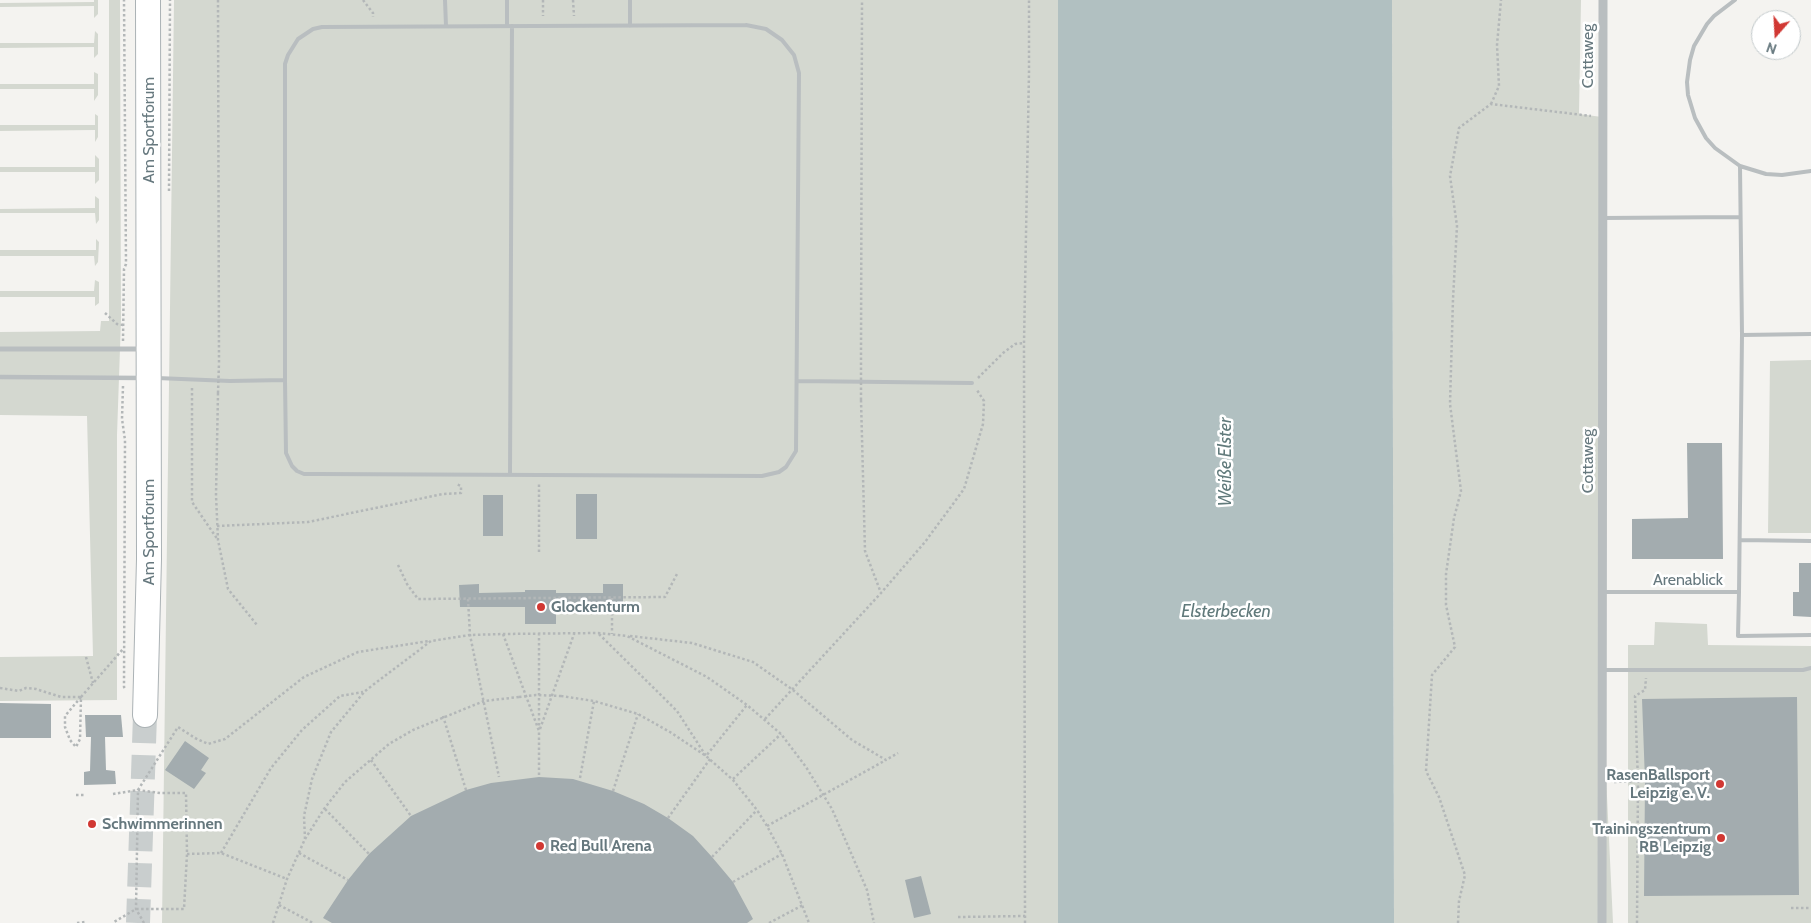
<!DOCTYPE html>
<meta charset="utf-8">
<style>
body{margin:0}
#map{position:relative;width:1811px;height:923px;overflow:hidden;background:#f4f3f0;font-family:Cabin,sans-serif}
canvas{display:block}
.north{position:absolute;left:1751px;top:10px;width:50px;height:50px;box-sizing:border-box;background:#fff;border:1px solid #c2c9cb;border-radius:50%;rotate:199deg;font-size:14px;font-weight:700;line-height:20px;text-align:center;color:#66787e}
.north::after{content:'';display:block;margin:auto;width:18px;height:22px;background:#d13833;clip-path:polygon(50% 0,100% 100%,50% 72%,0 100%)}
</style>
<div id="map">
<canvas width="1811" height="923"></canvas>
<div class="north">N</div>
</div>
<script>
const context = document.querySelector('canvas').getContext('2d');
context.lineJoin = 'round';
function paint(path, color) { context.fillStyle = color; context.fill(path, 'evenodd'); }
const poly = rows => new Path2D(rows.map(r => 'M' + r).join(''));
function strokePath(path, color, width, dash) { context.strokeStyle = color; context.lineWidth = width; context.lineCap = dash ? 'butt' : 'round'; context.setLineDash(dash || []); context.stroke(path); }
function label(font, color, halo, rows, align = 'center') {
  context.font = font + ' Cabin,sans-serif'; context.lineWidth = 5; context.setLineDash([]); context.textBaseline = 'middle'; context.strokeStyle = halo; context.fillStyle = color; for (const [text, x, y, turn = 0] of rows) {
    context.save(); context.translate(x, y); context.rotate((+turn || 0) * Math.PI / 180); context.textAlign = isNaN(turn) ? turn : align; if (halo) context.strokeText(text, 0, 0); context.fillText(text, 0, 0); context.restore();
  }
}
paint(poly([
 [94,0,98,0,98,14,94,18,94,6,0,7,0,3,94,2],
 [109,0,120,0,121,320,117,435,117,700,0,701,0,657,93,656,87,416,0,415,0,332,100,331,101,321,109,321],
 [174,0,1058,0,1058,923,162,923],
 [1392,0,1581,0,1579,114,1602,117,1601,670,1613,923,1394,923],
 [95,31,98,34,98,54,94,58,94,47,0,48,0,43,94,43],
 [94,72,98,74,98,95,94,101,94,89,0,89,0,84,94,84],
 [95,114,98,116,98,137,95,142,95,130,0,131,0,125,95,125],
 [95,155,99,159,99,180,95,184,95,172,0,172,0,167,95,167],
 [95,196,99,199,99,220,96,224,95,213,0,213,0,209,95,208],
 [96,239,99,242,98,262,95,266,94,256,0,256,0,250,96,250],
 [95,280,99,282,99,303,95,306,95,297,0,297,0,291,94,291],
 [1811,360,1811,533,1768,533,1770,361],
 [1655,622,1707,624,1708,645,1811,646,1811,923,1628,923,1628,645,1654,645]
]), '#d4d8d0');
paint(poly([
 [1058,0,1392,0,1394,923,1058,923]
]), '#b1c0c1');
paint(poly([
 [1687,443,1722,443,1723,559,1632,559,1632,519,1688,518],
 [576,494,597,494,597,539,576,539],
 [483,495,503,495,503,536,483,536],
 [1799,563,1811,563,1811,617,1793,616,1793,592,1799,592],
 [479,584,479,593,525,592,525,590,556,590,556,593,603,593,603,584,623,584,623,607,556,607,556,624,525,624,525,607,460,607,459,585],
 [1797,697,1799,895,1644,896,1645,781,1642,699],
 [0,703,51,704,51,738,0,738],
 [85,715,121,715,123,737,105,737,106,770,115,771,116,784,84,785,84,772,90,771,91,737,86,737],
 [185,741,209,758,201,770,206,773,194,789,165,770],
 [539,777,573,779,613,791,644,804,668,818,693,836,712,857,733,882,753,919,747,923,332,923,323,918,348,880,369,854,411,816,466,790,491,783],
 [921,876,931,914,914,918,905,880]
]), '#a3acaf');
strokePath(poly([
 [138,923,145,715]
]), '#c9cece', 24, [24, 12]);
const secondary = poly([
 [145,715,149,559,148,0]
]);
strokePath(secondary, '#abb2b5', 26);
strokePath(poly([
 [218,0,219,363],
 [363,0,373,13,373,17],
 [543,0,543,16],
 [573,0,574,16],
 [1491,104,1499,86,1497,45,1501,0],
 [169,191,170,0],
 [105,313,117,324,123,325],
 [123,341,124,269,126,264,124,0],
 [861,355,862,0],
 [978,378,1003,353,1015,344,1024,343],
 [123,386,122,419,125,440,124,687,126,690],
 [192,388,192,502,218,540],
 [218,393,216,495,218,540,228,589,257,625],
 [861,400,865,551,881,593],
 [217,526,308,522,443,494,461,493,461,486,456,484],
 [539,552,539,484],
 [398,565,407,584,418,599,665,597,678,572],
 [612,598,612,634],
 [468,599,470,635,499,777],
 [539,633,539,727],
 [503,634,539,731,539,777],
 [599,634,677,711,706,756,747,705],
 [630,636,692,643,753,662,793,690,852,740,886,760,898,753],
 [86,657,93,683],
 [0,688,19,691,26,688,36,689,61,697,81,697],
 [561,696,594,701,638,714,670,732,706,756,733,780,757,810,767,826,782,854,809,923],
 [81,697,65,716,65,727,70,740,76,747,80,739,81,697,123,649],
 [443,716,466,790],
 [765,719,881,593,925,542,964,489,983,424,984,401,977,390],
 [540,729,574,634],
 [371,760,411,816],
 [580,778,594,701],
 [733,779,781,734],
 [1614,782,1645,781],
 [613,791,638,714],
 [113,794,138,790,160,793,186,793,187,854,184,909,136,909,114,922],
 [76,795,85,795],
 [325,809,369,854],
 [668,818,710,759],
 [767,826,886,760],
 [305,839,304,816,312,779,331,732,365,691,431,641,470,635,503,634,598,633,627,636,707,677,747,705,781,734,806,767,832,809,867,890,874,923],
 [221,853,271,768,302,730,340,696,363,692],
 [299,853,348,880],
 [187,854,221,853,287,879],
 [712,857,757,810],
 [733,882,782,854],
 [279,905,313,923],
 [1791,908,1811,908],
 [958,917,1025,916],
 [77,923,85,922],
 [144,923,136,909,138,790,178,727,195,738,208,744,225,739,304,677,358,652,429,641],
 [273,923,287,879,305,839,324,809,345,782,389,744,413,730,484,701,519,697],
 [769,923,803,905],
 [1025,923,1024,343,1029,72,1029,0],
 [1458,923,1459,901,1465,875,1439,797,1426,771,1432,675,1455,647,1446,605,1446,574,1454,518,1461,491,1450,404,1453,299,1457,226,1450,176,1459,128,1491,104,1591,116],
 [1637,923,1638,782,1635,696,1645,690,1646,678]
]), '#b3b7b8', 2.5, [2.5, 2.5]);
strokePath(poly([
 [445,0,446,26],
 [630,0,630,26],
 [1735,0,1714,16,1707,24,1694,46,1690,60,1687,82,1688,95,1695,118,1706,138,1715,148,1740,166,1766,174,1782,175,1811,171],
 [746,25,766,29,782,40,794,55,799,73,796,451,786,467,779,472,762,476,318,474,304,474,297,471,292,466,286,453,285,380,285,64,288,55,298,39,313,29,322,27,746,25],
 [507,26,507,0],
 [1603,218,1740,217],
 [1742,335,1811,334],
 [157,378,230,381,285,380],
 [797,381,972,383],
 [510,475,512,26],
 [1740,540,1811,541],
 [1603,592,1739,592,1742,335,1740,166],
 [1739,592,1738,636,1811,635],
 [1604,670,1803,670,1811,668]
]), '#b9bec0', 4);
strokePath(poly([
 [0,377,143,378]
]), '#b9bec0', 4.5);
strokePath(poly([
 [0,349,143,349]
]), '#b9bec0', 5);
strokePath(poly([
 [1602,923,1603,0]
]), '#b9bec0', 9);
strokePath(secondary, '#fff', 24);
strokePath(poly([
 [218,393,219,363],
 [861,400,861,355],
 [519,697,536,695,561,696]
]), '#b3b7b8', 2.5, [2.5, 2.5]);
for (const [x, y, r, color] of [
 [541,607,5,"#d13833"],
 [1720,784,5,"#d13833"],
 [92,824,5,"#d13833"],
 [1721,838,5,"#d13833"],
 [540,846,5,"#d13833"]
]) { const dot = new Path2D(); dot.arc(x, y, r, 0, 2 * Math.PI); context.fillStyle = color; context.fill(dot); strokePath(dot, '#fff', 2); }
label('16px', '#66787e', '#fff', [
 ["Cottaweg",1588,56,-90],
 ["Am Sportforum",149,130,-90],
 ["Cottaweg",1588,461,-90],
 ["Am Sportforum",149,532,-90],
 ["Arenablick",1688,580]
]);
label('bold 16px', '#66787e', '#fff', [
 ["Glockenturm",551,607],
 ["RasenBallsport",1710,775,"right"],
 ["Leipzig e. V.",1710,793,"right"],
 ["Schwimmerinnen",102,824],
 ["Trainingszentrum",1711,829,"right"],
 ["RB Leipzig",1711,847,"right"],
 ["Red Bull Arena",550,846]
], 'left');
label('italic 18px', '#617a7b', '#fff', [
 ["Weiße Elster",1226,462,-90],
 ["Elsterbecken",1226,612]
]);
</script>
